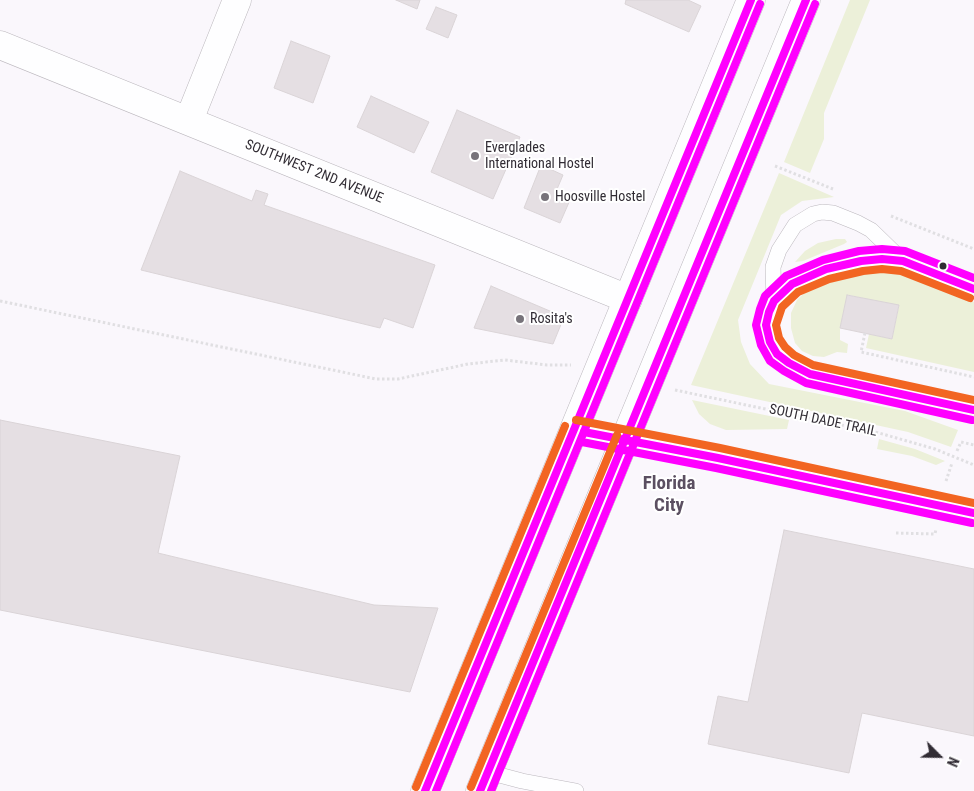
<!DOCTYPE html>
<style>
body{margin:0}
#map{position:relative;width:974px;height:791px;overflow:hidden;background:#faf7fc;font-family:"Roboto Condensed",sans-serif}
canvas{display:block}
.north{position:absolute;left:914px;top:731px;width:50px;height:50px;-webkit-text-stroke:4px #fff;paint-order:stroke;rotate:113deg;font-size:14px;font-weight:700;line-height:20px;text-align:center;color:#312c34}
.north::after{content:'';display:block;margin:auto;width:18px;height:22px;background:#312c34;clip-path:polygon(50% 0,100% 100%,50% 72%,0 100%)}
</style>
<div id="map">
<canvas width="974" height="791"></canvas>
<div class="north">N</div>
</div>
<script>
const context = document.querySelector('canvas').getContext('2d');
context.lineJoin = 'round';
function paint(path, color) { context.fillStyle = color; context.fill(path, 'evenodd'); }
const poly = rows => new Path2D(rows.map(r => 'M' + r).join(''));
function strokePath(path, color, width, dash) { context.strokeStyle = color; context.lineWidth = width; context.lineCap = dash ? 'butt' : 'round'; context.setLineDash(dash || []); context.stroke(path); }
function label(font, color, halo, rows, align = 'center') {
  context.font = font + ' "Roboto Condensed",sans-serif'; context.lineWidth = 4; context.setLineDash([]); context.textBaseline = 'middle'; context.strokeStyle = halo; context.fillStyle = color; for (const [text, x, y, turn = 0] of rows) {
    context.save(); context.translate(x, y); context.rotate((+turn || 0) * Math.PI / 180); context.textAlign = isNaN(turn) ? turn : align; if (halo) context.strokeText(text, 0, 0); context.fillText(text, 0, 0); context.restore();
  }
}
paint(poly([
 [850,0,870,0,824,113,824,139,810,173,784,162],
 [779,173,834,197,802,201,781,215,738,320,741,342,750,364,769,384,905,411,958,430,951,447,908,432,691,385],
 [836,239,845,239,847,242,844,244,803,261,795,262,805,251,818,243],
 [872,270,896,272,974,302,974,372,866,348,869,334,892,339,899,306,848,295,840,328,840,340,848,344,847,353,837,352,824,357,813,356,802,351,795,343,791,328,791,313,797,300,809,288,829,278,857,271],
 [692,400,789,420,787,429,726,430,710,424,699,414],
 [879,439,915,449,945,461,936,465,912,456,877,449]
]), '#ecf0d9');
const building = poly([
 [396,0,420,0,417,9,396,0],
 [626,0,688,0,701,6,689,32,625,4,626,0],
 [436,7,457,15,448,38,426,29,436,7],
 [291,41,330,56,313,103,274,88,291,41],
 [371,96,429,122,414,153,357,127,371,96],
 [457,110,520,137,493,199,431,172,457,110],
 [541,165,563,175,555,194,570,200,560,223,524,208,541,165],
 [180,171,252,201,256,190,268,194,264,205,435,265,413,328,384,318,380,328,141,270,180,171],
 [491,286,564,317,553,344,474,328,491,286],
 [847,295,899,305,892,339,840,328,847,295],
 [0,420,180,456,158,553,374,605,438,608,410,692,0,610,0,420],
 [784,530,974,569,974,736,862,713,849,773,708,744,718,696,748,702,784,530]
]);
paint(building, '#e5dfe3');
strokePath(building, '#dad4d7', 1);
const lane = poly([
 [974,289,903,261,882,259,861,261,826,269,792,284,774,301,769,312,766,325,770,342,777,354,789,363,810,374,974,410],
 [774,301,773,267,779,250,795,225,813,214,822,212,833,213,858,223,871,230,903,261],
 [574,430,718,458,974,513],
 [488,772,522,781,576,791]
]);
const street = poly([
 [0,45,628,299],
 [189,120,237,0]
]);
const secondary = poly([
 [425,791,751,0],
 [480,791,806,0]
]);
strokePath(lane, '#bcb8be', 16);
strokePath(street, '#bcb8be', 29);
strokePath(secondary, '#bcb8be', 29);
strokePath(poly([
 [775,166,833,189],
 [891,216,974,249],
 [0,301,376,379,398,379,468,364,505,360,547,365,571,365],
 [865,333,861,352,974,377],
 [675,390,879,433,935,449,974,465],
 [957,451,961,442,974,445],
 [946,481,952,463],
 [896,533,935,534,936,529]
]), '#e0dfe2', 3, [2.5, 2.5]);
strokePath(lane, '#fefeff', 15);
strokePath(street, '#fefeff', 28);
strokePath(secondary, '#fefeff', 28);
strokePath(poly([
 [974,289,903,261,882,259,861,261,826,269,792,284,774,301,769,312,766,325,770,342,777,354,789,363,810,374,974,410],
 [584,432,718,458,974,513],
 [425,791,751,0],
 [480,791,806,0]
]), '#f0f', 8);
strokePath(poly([
 [972,420,806,383,784,371,770,361,761,345,756,325,760,309,765,296,786,276,823,260,859,251,882,249,905,251,974,278],
 [582,442,716,468,972,523],
 [436,791,760,4],
 [491,791,815,4]
]), '#f0f', 8);
strokePath(poly([
 [970,298,901,271,882,269,863,271,829,279,798,292,782,307,776,325,779,338,785,347,794,355,813,365,974,400],
 [576,420,720,448,974,503],
 [416,787,565,426],
 [471,787,617,435]
]), '#f26522', 8);
for (const [x, y, r, color] of [
 [475,156,5,"#77737a"],
 [545,197,5,"#77737a"],
 [943,266,4.5,"#312c34"],
 [520,319,5,"#77737a"]
]) { const dot = new Path2D(); dot.arc(x, y, r, 0, 2 * Math.PI); context.fillStyle = color; context.fill(dot); strokePath(dot, '#fff', 2); }
label('14px', '#312c34', '#fff', [
 ["Everglades",485,148],
 ["International Hostel",485,164],
 ["Hoosville Hostel",555,197],
 ["Rosita's",530,319]
], 'left');
label('14px', '#312c34', '#fff', [
 ["SOUTHWEST 2ND AVENUE",314,172,22],
 ["SOUTH DADE TRAIL",823,421,12]
]);
label('bold 19px', '#5b4f61', '#fff', [
 ["Florida",669,484],
 ["City",669,506]
]);
</script>
